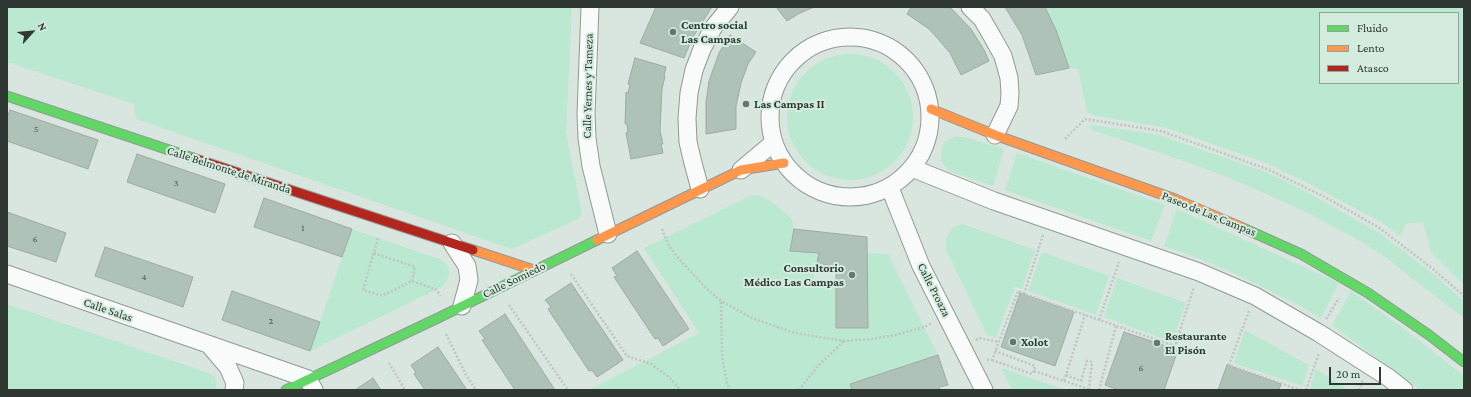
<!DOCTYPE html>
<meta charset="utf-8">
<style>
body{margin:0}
#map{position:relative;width:1471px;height:397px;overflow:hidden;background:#d9e6df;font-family:"Crimson Pro",serif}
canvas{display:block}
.frame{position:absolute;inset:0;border:8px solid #2f3833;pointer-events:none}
.legend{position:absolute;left:1319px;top:12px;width:140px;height:72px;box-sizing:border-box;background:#d3ecde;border:1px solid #91a49a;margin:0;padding:5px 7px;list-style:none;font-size:12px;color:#2f3833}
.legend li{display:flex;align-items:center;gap:8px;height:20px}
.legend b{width:20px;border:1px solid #91a49a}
.north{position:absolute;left:12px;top:12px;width:40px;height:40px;-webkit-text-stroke:3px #d3ecde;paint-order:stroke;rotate:63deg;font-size:11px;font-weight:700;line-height:16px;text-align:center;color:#2f3833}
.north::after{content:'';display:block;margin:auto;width:14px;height:18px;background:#2f3833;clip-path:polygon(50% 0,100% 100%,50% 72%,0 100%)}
.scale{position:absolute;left:1329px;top:367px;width:52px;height:18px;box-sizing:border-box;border:2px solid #2f3833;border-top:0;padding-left:5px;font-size:12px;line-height:14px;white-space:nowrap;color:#2f3833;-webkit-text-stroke:3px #d3ecde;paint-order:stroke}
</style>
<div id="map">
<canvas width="1471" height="397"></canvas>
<div class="frame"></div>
<ul class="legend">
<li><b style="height:5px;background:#63d668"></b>Fluido</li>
<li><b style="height:5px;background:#ff974d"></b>Lento</li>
<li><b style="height:5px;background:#b3261e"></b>Atasco</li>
</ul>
<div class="north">N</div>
<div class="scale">20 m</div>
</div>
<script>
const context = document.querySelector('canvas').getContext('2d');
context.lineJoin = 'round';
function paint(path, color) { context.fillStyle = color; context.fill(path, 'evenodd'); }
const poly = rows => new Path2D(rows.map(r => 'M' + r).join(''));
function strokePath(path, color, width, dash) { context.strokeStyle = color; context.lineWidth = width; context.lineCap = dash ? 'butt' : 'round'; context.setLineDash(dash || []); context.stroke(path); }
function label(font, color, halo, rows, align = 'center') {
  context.font = font + ' "Crimson Pro",serif'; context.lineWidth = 4; context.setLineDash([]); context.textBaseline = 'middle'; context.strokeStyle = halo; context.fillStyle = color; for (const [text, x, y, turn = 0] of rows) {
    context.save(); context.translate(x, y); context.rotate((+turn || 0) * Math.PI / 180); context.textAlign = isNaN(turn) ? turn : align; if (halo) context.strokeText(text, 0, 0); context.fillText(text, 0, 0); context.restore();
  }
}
paint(poly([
 [7,7,572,7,566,133,581,208,581,215,578,219,512,249,136,119,134,104,7,62],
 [1045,7,1464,7,1464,285,1431,252,1423,222,1406,224,1400,236,1381,222,1302,180,1266,163,1167,128,1093,115,1087,112,1078,69,1069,68,1056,30],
 [1320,13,1458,13,1458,83,1320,83],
 '787 117a63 63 0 1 1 126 0a63 63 0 1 1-126 0Z',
 [1092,125,1159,135,1266,172,1301,189,1378,232,1432,273,1464,301,1464,318,1401,270,1387,258,1358,240,1312,215,1278,199,1227,177,1181,160,1092,130,1088,127],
 [955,136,968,138,1004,149,993,186,955,173,948,170,944,165,941,159,942,147,945,142],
 [1017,153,1165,205,1151,241,1005,190],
 [752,195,759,195,771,201,791,218,794,229,790,251,819,253,814,280,836,284,836,328,868,328,867,253,888,254,938,355,850,384,852,390,589,390,699,333,644,248],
 [1177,209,1339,283,1321,318,1302,307,1238,275,1201,259,1164,246],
 [963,224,1035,250,1022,289,1015,287,996,337,987,335,946,250,946,238,949,233,953,227],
 [352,229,442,260,447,265,449,269,449,277,442,287,310,351],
 [1042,252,1109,276,1096,315,1028,291],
 [1117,278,1186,303,1172,342,1104,317],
 [1351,291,1411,334,1464,376,1464,390,1420,390,1332,325],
 [7,304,209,373,215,377,217,385,216,390,7,390],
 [1245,330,1309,365,1302,386,1234,363],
 [1001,368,1066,390,1012,390],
 [1316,369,1349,390,1315,390,1310,388]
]), '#bbe8d1');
const building = poly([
 [656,7,712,7,693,37,684,58,640,43,656,7],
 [776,7,814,7,798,14,787,21,776,7],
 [911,7,950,7,971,29,984,50,989,61,961,75,950,53,939,40,929,29,907,14,911,7],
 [1005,7,1045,7,1056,30,1069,68,1036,75,1022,35,1005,7],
 [730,35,756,52,748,64,741,83,736,106,736,129,706,134,706,102,709,81,719,53,730,35],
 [635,58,666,67,664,75,665,76,662,89,660,131,663,144,661,144,663,153,631,159,626,133,628,132,627,124,625,124,626,92,628,93,630,85,628,84,635,58],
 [10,110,98,140,88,169,7,141,7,117,10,110],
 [137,154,225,184,215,213,127,182,137,154],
 [264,198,352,229,342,257,254,227,264,198],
 [7,212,66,233,56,262,7,246,7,212],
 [794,229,867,237,868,328,836,328,836,267,817,263,819,253,790,251,794,229],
 [105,247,193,277,183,307,95,276,105,247],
 [637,251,689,329,663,346,658,338,655,339,614,277,617,276,612,268,637,251],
 [571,283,623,360,597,377,592,370,589,371,548,309,551,307,545,300,571,283],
 [232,291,320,322,310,351,222,320,232,291],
 [1020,293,1074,312,1055,366,1001,347,1020,293],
 [505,314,555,390,515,390,482,340,485,339,479,331,505,314],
 [1124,332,1178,350,1164,390,1119,390,1105,385,1124,332],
 [438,347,467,390,425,390,414,374,416,373,411,365,438,347],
 [938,355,948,385,939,387,940,390,852,390,850,384,938,355],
 [1227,365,1281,384,1279,390,1218,390,1227,365],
 [373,378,381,390,355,390,373,378]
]);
paint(building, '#aec2b7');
strokePath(building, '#9faaa4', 1);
const street = poly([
 [590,7,586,114,587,138,591,166,608,234],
 [970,7,982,19,993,38,1003,56,1009,78,1010,93,1009,106,995,135],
 '770 117a80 80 0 1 1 160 0a80 80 0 1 1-160 0Z',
 [912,168,994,201,1199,272,1255,296,1319,333,1389,378,1404,390],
 [741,170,773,143],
 [890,188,921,266,984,390],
 [700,189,693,163,688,142,687,118,689,93,694,70,702,49,713,28,730,7],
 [452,243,467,266,469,280,462,306],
 [7,274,308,379,314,390],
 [210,346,228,367,235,383,234,390]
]);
const fast = poly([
 [7,96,193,158],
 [1243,228,1301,254,1368,293,1429,335,1464,362],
 [286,390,438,318,597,240]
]);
const slow = poly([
 [931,109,995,135,1175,199,1243,228],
 [597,240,741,170,784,163],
 [473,250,534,270]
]);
const jam = poly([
 [193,158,473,250]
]);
strokePath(street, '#909a95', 19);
strokePath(fast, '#909a95', 11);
strokePath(slow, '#909a95', 11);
strokePath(jam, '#909a95', 11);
strokePath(poly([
 [1065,139,1085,119,1161,131,1267,169,1323,196,1378,227,1433,269,1464,296],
 [662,229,669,246,678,258,706,288,721,301,754,319,795,333,844,341,873,339,895,335,924,327,932,323],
 [1043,235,1024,294,1175,346,1194,287],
 [378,238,363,290,382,296,412,281,437,290,440,296],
 [374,253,415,267,412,281],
 [571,274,627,356,651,364,670,378,680,390],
 [721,302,722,354,727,384,730,390],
 [509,305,568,390],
 [1249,311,1229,365,1300,390],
 [1326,319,1339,298],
 [1099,320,1119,262],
 [446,334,466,375,476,390],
 [976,340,979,338,999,342],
 [987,360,992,360,1018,291,1024,294],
 [992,360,1032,374,1034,371,1035,366,995,351],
 [389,363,405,390],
 [1034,371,1064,381,1085,315],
 [1066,375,1081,381,1087,361,1092,362,1089,389],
 [1064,381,1091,390],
 [799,390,818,366,844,341],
 [1099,390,1116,326],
 [1306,390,1319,353],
 [1359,390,1363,380]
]), '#bfc5c2', 2.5, [2, 2]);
strokePath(street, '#f9fbfa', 17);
strokePath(fast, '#63d668', 9);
strokePath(slow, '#ff974d', 9);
strokePath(jam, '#b3261e', 9);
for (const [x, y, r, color] of [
 [673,32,4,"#6a756f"],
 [746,104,4,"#6a756f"],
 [852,275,4,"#6a756f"],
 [1013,342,4,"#6a756f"],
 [1157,343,4,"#6a756f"]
]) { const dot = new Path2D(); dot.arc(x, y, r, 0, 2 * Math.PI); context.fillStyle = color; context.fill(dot); strokePath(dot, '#d3ecde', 1.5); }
label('10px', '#4f5a54', null, [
 ["5",36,129],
 ["3",176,183],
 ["1",303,228],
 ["6",35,239],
 ["4",144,277],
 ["2",271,321],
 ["6",1141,368]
]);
label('bold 12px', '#2f3833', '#d3ecde', [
 ["Centro social",681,25],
 ["Las Campas",681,39],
 ["Las Campas II",754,104],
 ["Consultorio",844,268,"right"],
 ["Médico Las Campas",844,282,"right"],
 ["Restaurante",1165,336],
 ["El Pisón",1165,350],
 ["Xolot",1021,342]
], 'left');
label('12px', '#2f3833', '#d3ecde', [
 ["Calle Yernes y Tameza",588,86,-89],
 ["Calle Belmonte de Miranda",229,170,18],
 ["Paseo de Las Campas",1209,214,22],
 ["Calle Somiedo",514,280,-26],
 ["Calle Proaza",934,290,63],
 ["Calle Salas",108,310,19]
]);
</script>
